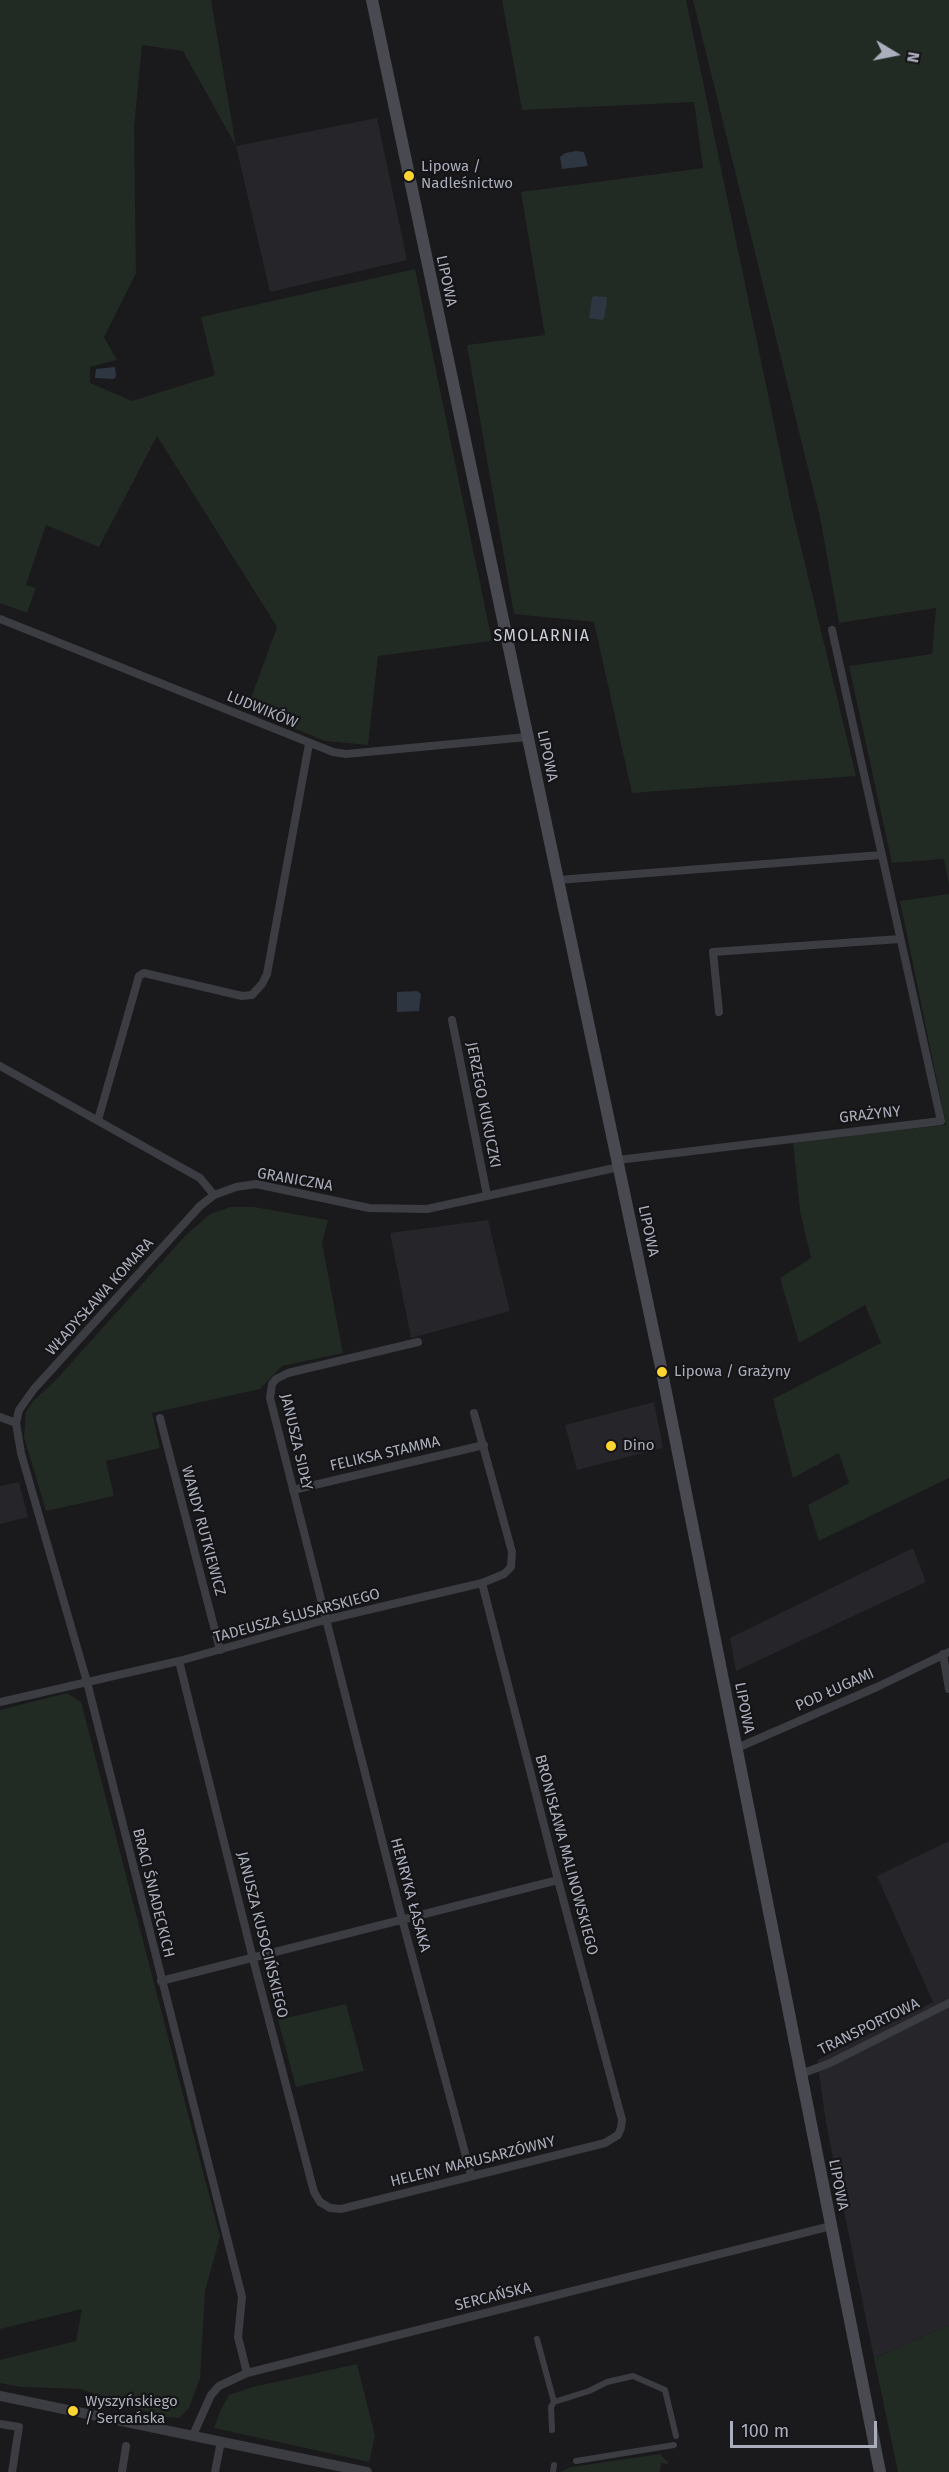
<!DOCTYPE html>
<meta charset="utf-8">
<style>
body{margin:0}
#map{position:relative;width:949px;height:2472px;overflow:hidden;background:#1a191c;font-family:"Fira Sans",sans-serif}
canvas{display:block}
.north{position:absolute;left:865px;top:24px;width:60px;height:60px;-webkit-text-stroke:4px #151417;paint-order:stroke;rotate:100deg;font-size:16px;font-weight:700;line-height:24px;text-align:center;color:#abaebc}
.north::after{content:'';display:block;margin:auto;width:21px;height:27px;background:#abaebc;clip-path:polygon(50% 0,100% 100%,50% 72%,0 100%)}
.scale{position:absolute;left:730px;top:2421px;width:147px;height:27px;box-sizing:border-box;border:3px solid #abaebc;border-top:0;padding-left:8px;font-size:18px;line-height:21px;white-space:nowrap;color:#abaebc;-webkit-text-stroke:4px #151417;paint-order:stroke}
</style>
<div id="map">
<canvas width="949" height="2472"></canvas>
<div class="north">N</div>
<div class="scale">100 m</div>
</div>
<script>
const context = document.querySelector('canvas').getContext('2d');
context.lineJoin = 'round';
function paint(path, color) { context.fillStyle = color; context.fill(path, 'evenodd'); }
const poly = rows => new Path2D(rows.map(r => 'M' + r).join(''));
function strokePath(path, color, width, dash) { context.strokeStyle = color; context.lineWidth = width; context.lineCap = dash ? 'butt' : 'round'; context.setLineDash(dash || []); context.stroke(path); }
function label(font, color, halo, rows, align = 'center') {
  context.font = font + ' "Fira Sans",sans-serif'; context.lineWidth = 4.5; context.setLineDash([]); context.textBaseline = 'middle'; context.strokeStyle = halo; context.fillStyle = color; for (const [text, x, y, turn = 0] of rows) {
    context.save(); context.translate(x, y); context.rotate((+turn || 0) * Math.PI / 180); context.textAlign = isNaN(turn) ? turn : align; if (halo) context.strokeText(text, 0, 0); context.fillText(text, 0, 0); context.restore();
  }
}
paint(poly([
 [377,118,407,260,270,292,236,146],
 [488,1220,510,1311,411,1338,390,1233],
 [654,1402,663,1448,577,1470,565,1425],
 [19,1482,28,1517,0,1524,0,1486],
 [913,1548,926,1582,736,1671,730,1638],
 [949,1841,949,2325,874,2358,826,2123,817,2060,933,2002,877,1876]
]), '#262529');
paint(poly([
 [0,0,211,0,236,146,183,51,142,45,134,128,136,273,104,337,117,360,90,367,90,383,132,401,215,375,201,317,415,269,492,641,378,656,368,745,325,741,247,709,277,627,157,436,99,547,46,525,26,585,36,588,27,613,0,603],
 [502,0,686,0,792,510,856,776,632,793,594,622,514,614,467,345,545,335,521,192,703,168,694,102,522,110],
 [693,0,949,0,949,885,944,859,892,863,849,666,932,654,936,608,839,623,820,517],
 [949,894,949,1478,819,1541,808,1505,849,1483,839,1453,793,1478,773,1399,881,1343,865,1305,799,1343,780,1278,811,1258,800,1211,793,1142,946,1125,900,901],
 [230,1207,254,1207,328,1220,322,1243,343,1353,282,1366,260,1389,152,1413,160,1448,106,1461,114,1496,46,1511,24,1437,26,1412,33,1401,55,1381,185,1236,210,1214],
 [67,1693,81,1702,220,2237,205,2291,200,2378,189,2408,179,2418,163,2417,80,2389,20,2387,0,2383,0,2360,76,2341,82,2309,0,2329,0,1710],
 [346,2004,364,2071,296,2087,278,2020],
 [949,2325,949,2472,898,2472,874,2358],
 [357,2364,375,2436,369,2462,214,2428,220,2411,229,2395,253,2387],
 [660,2454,668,2462,668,2464,661,2463,660,2472,560,2472,571,2467]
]), '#212a23');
paint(poly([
 [576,151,584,152,588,166,562,169,560,157,565,153],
 [595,296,606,297,607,300,604,319,601,320,589,318,592,297],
 [115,367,116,376,114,379,95,378,96,369],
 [417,991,421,994,419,1011,397,1012,397,992]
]), '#2e3641');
strokePath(poly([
 [537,2339,554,2402,551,2407,552,2430],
 [554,2402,589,2391,607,2382,633,2376,665,2390,676,2436],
 [576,2461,674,2445],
 [553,2472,554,2465]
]), '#3c3c43', 6);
strokePath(poly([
 [0,619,333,752,346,754,527,737],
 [558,880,881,855],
 [719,1012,713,952,900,939],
 [452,1020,487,1195],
 [0,1066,200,1178,214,1195],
 [98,1120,139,976,144,973,242,996,252,995,262,984,267,974,309,744],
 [618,1160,941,1121,832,630],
 [418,1342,288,1373,276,1379,272,1384,270,1398,402,1919,471,2175],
 [0,1417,16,1423],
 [160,1418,220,1650],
 [293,1490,484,1445],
 [943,1654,949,1689],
 [179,1661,253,1959,314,2192,320,2202,330,2208,341,2209,605,2143,618,2135,621,2128,622,2120,558,1880,482,1583],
 [0,1702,179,1661,325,1620,482,1583,504,1574,511,1567,512,1552,474,1413],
 [737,1748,877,1687,949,1652],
 [161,1981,558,1880],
 [801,2074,830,2063,949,2003],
 [247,2373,238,2337,242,2297,87,1682,21,1453,16,1423,19,1410,34,1389,200,1206,214,1195,236,1187,256,1184,369,1208,427,1209,619,1167],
 [0,2424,19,2427,12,2472],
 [193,2435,211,2395,219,2386,247,2373,831,2226],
 [122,2472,126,2446],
 [215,2472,221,2441]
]), '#3c3c43', 8);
strokePath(poly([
 [0,2396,367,2472]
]), '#3c3c43', 10);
strokePath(poly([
 [372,0,662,1372,880,2472]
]), '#484951', 12);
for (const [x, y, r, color] of [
 [409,176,6,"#fdd530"],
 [662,1372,6,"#fdd530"],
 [611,1446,6,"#fdd530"],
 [73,2411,6,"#fdd530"]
]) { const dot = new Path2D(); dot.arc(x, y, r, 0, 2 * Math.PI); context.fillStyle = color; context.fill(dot); strokePath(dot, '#151417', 2); }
label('15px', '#abaebc', '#151417', [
 ["Lipowa /",421,167],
 ["Nadleśnictwo",421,184],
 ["Lipowa / Grażyny",674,1372],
 ["Dino",623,1446],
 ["Wyszyńskiego",85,2402],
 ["/ Sercańska",85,2419]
], 'left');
label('15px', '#abaebc', '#151417', [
 ["LIPOWA",446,281,78],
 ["LUDWIKÓW",262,710,22],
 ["LIPOWA",547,756,78],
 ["JERZEGO KUKUCZKI",483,1105,79],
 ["GRAŻYNY",870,1115,-6],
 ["GRANICZNA",295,1180,10],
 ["LIPOWA",648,1231,78],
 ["WŁADYSŁAWA KOMARA",100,1297,-48],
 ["JANUSZA SIDŁY",296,1442,77],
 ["FELIKSA STAMMA",385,1454,-13],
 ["WANDY RUTKIEWICZ",203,1531,75],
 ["TADEUSZA ŚLUSARSKIEGO",297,1616,-15],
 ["POD ŁUGAMI",835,1690,-24],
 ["LIPOWA",744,1708,79],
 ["BRONISŁAWA MALINOWSKIEGO",566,1855,75],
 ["BRACI ŚNIADECKICH",153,1893,76],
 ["HENRYKA ŁASAKA",410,1895,75],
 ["JANUSZA KUSOCIŃSKIEGO",262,1935,76],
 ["TRANSPORTOWA",869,2027,-26],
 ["HELENY MARUSARZÓWNY",473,2162,-14],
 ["LIPOWA",838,2185,79],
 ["SERCAŃSKA",493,2297,-14]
]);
context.letterSpacing = '1.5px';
label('16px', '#ccced8', '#151417', [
 ["SMOLARNIA",542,637]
]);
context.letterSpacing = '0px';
</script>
